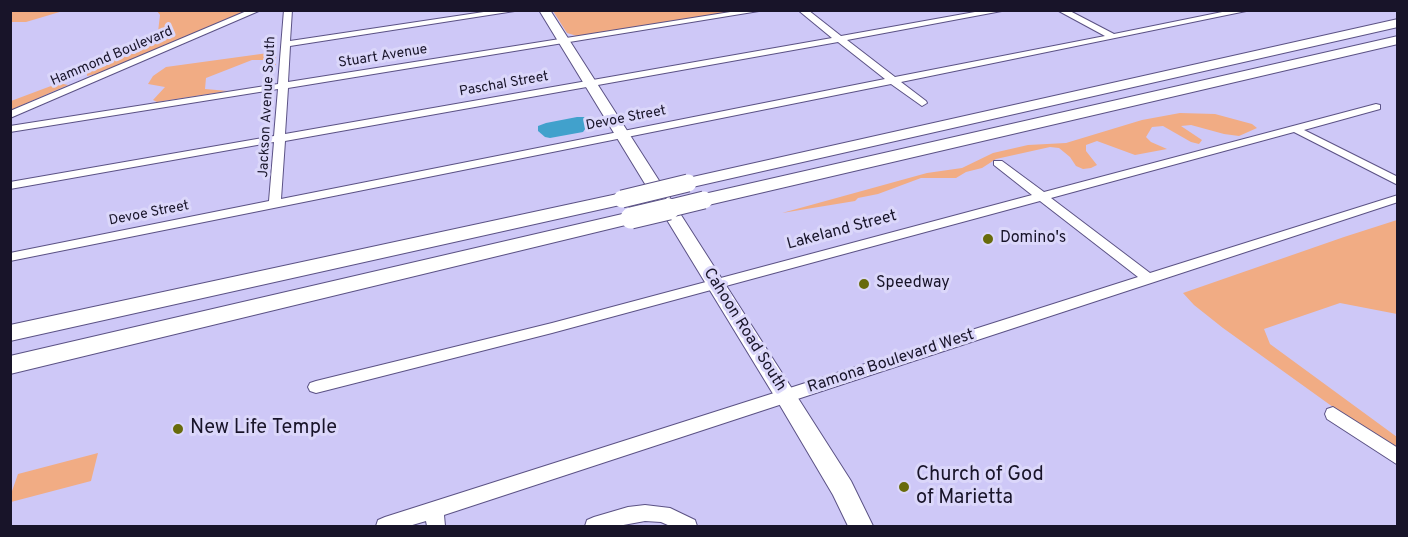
<!DOCTYPE html>
<style>
body{margin:0}
#map{position:relative;width:1408px;height:537px;overflow:hidden;background:#cec8f7;font-family:Overpass,sans-serif}
canvas{display:block}
.frame{position:absolute;inset:0;border:12px solid #181429;pointer-events:none}
</style>
<div id="map">
<canvas width="1408" height="537"></canvas>
<div class="frame"></div>
</div>
<script>
const context = document.querySelector('canvas').getContext('2d');
context.lineJoin = 'round';
function paint(path, color) { context.fillStyle = color; context.fill(path, 'evenodd'); }
const poly = rows => new Path2D(rows.map(r => 'M' + r).join(''));
function strokePath(path, color, width, dash) { context.strokeStyle = color; context.lineWidth = width; context.lineCap = dash ? 'butt' : 'round'; context.setLineDash(dash || []); context.stroke(path); }
function label(font, color, halo, rows, align = 'center') {
  context.font = font + ' Overpass,sans-serif'; context.lineWidth = 6; context.setLineDash([]); context.textBaseline = 'middle'; context.strokeStyle = halo; context.fillStyle = color; for (const [text, x, y, turn = 0] of rows) {
    context.save(); context.translate(x, y); context.rotate((+turn || 0) * Math.PI / 180); context.textAlign = isNaN(turn) ? turn : align; if (halo) context.strokeText(text, 0, 0); context.fillText(text, 0, 0); context.restore();
  }
}
paint(poly([
 [10,11,11,10,63,11,26,22,11,22],
 [157,11,251,11,109,71,87,76,87,73,101,62,128,53,158,32,160,15],
 [553,11,741,11,577,36,567,33],
 [268,53,276,57,276,65,269,66,267,60,252,60,206,78,205,89,228,91,157,102,153,100,165,87,148,84,153,76,166,67],
 [59,83,68,85,11,110,11,101],
 [1180,113,1215,114,1252,124,1257,128,1239,136,1224,134,1191,125,1181,126,1202,140,1199,144,1191,142,1163,126,1152,127,1146,137,1151,142,1167,149,1135,155,1097,141,1086,145,1086,151,1097,165,1091,168,1083,169,1076,166,1070,157,1059,148,1050,147,996,159,982,168,966,172,956,178,921,178,878,194,858,198,855,201,782,213,927,173,962,168,993,153,1028,145,1066,143,1142,120],
 [1397,220,1397,314,1340,303,1264,329,1270,344,1397,437,1397,453,1223,328,1194,305,1183,293,1344,237],
 [98,453,91,481,11,502,11,494,18,474]
]), '#f1ac84');
paint(poly([
 [577,117,587,117,591,121,583,132,550,138,545,137,538,131,538,126,546,123]
]), '#41a1cc');
const minor = poly([
 [249,10,261,10,10,118,10,111,249,10],
 [284,10,292,10,290,41,497,10,521,10,290,46,288,82,743,10,765,10,288,88,285,134,832,38,798,10,808,10,841,36,986,10,1007,10,847,40,895,77,1105,36,1057,10,1068,10,1114,34,1232,10,1251,10,901,82,926,101,927,103,922,106,891,84,10,261,10,253,269,201,274,142,10,189,10,182,274,136,278,89,10,132,10,126,278,84,284,10],
 [838,42,885,79,281,199,285,141,838,42],
 [1376,104,1380,105,1380,109,1304,130,1398,177,1398,185,1294,132,1051,198,1150,273,1398,195,1398,202,444,515,445,526,427,526,426,521,409,526,376,526,378,520,385,517,1138,277,1040,201,552,333,316,393,310,391,308,387,310,383,316,381,552,323,1032,195,994,165,994,161,1002,161,1044,192,1376,104],
 [1333,407,1398,448,1398,465,1327,419,1325,414,1327,409,1333,407],
 [645,505,670,508,695,520,697,526,670,526,661,522,645,521,618,526,585,526,587,520,594,517,628,507,645,505]
]);
const major = poly([
 [539,10,550,10,851,481,873,526,848,526,833,495,778,402,539,10]
]);
const highway = poly([
 [1398,19,1398,27,688,188,682,187,679,183,682,179,688,178,1398,19],
 [1398,36,1398,44,704,206,697,204,695,200,697,196,704,194,1398,36],
 [622,193,629,195,631,199,629,203,10,341,10,325,622,193],
 [631,212,638,214,641,218,638,222,10,374,10,356,631,212]
]);
strokePath(minor, '#5b5285', 2);
strokePath(major, '#5b5285', 2);
strokePath(highway, '#5b5285', 2);
paint(minor, '#fff');
paint(major, '#fff');
paint(highway, '#fff');
const highwayBridgeFar1 = poly([
 [622,199,688,183],
 [663,210,704,200]
]);
const highwayBridge = poly([
 [631,218,669,209]
]);
strokePath(highwayBridgeFar1, '#5b5285', 19, []);
strokePath(highwayBridge, '#5b5285', 23, []);
strokePath(highwayBridgeFar1, '#fff', 17);
strokePath(highwayBridge, '#fff', 21);
for (const [x, y, r, color] of [
 [988,239,6,"#686b0b"],
 [864,284,6,"#686b0b"],
 [178,429,6,"#686b0b"],
 [904,487,6,"#686b0b"]
]) { const dot = new Path2D(); dot.arc(x, y, r, 0, 2 * Math.PI); context.fillStyle = color; context.fill(dot); strokePath(dot, '#dbd7fa', 2); }
label('14px', '#181429', '#dbd7fa', [
 ["Hammond Boulevard",112,57,-23],
 ["Stuart Avenue",383,57,-9],
 ["Paschal Street",504,85,-10],
 ["Jackson Avenue South",268,107,-87],
 ["Devoe Street",626,119,-11],
 ["Devoe Street",149,214,-11]
]);
label('16px', '#181429', '#dbd7fa', [
 ["Lakeland Street",842,231,-15],
 ["Cahoon Road South",744,330,58],
 ["Ramona Boulevard West",891,362,-18]
]);
label('16px', '#181429', '#dbd7fa', [
 ["Domino's",1000,239],
 ["Speedway",876,284]
], 'left');
label('20px', '#181429', '#dbd7fa', [
 ["New Life Temple",190,429],
 ["Church of God",916,476],
 ["of Marietta",916,499]
], 'left');
</script>
